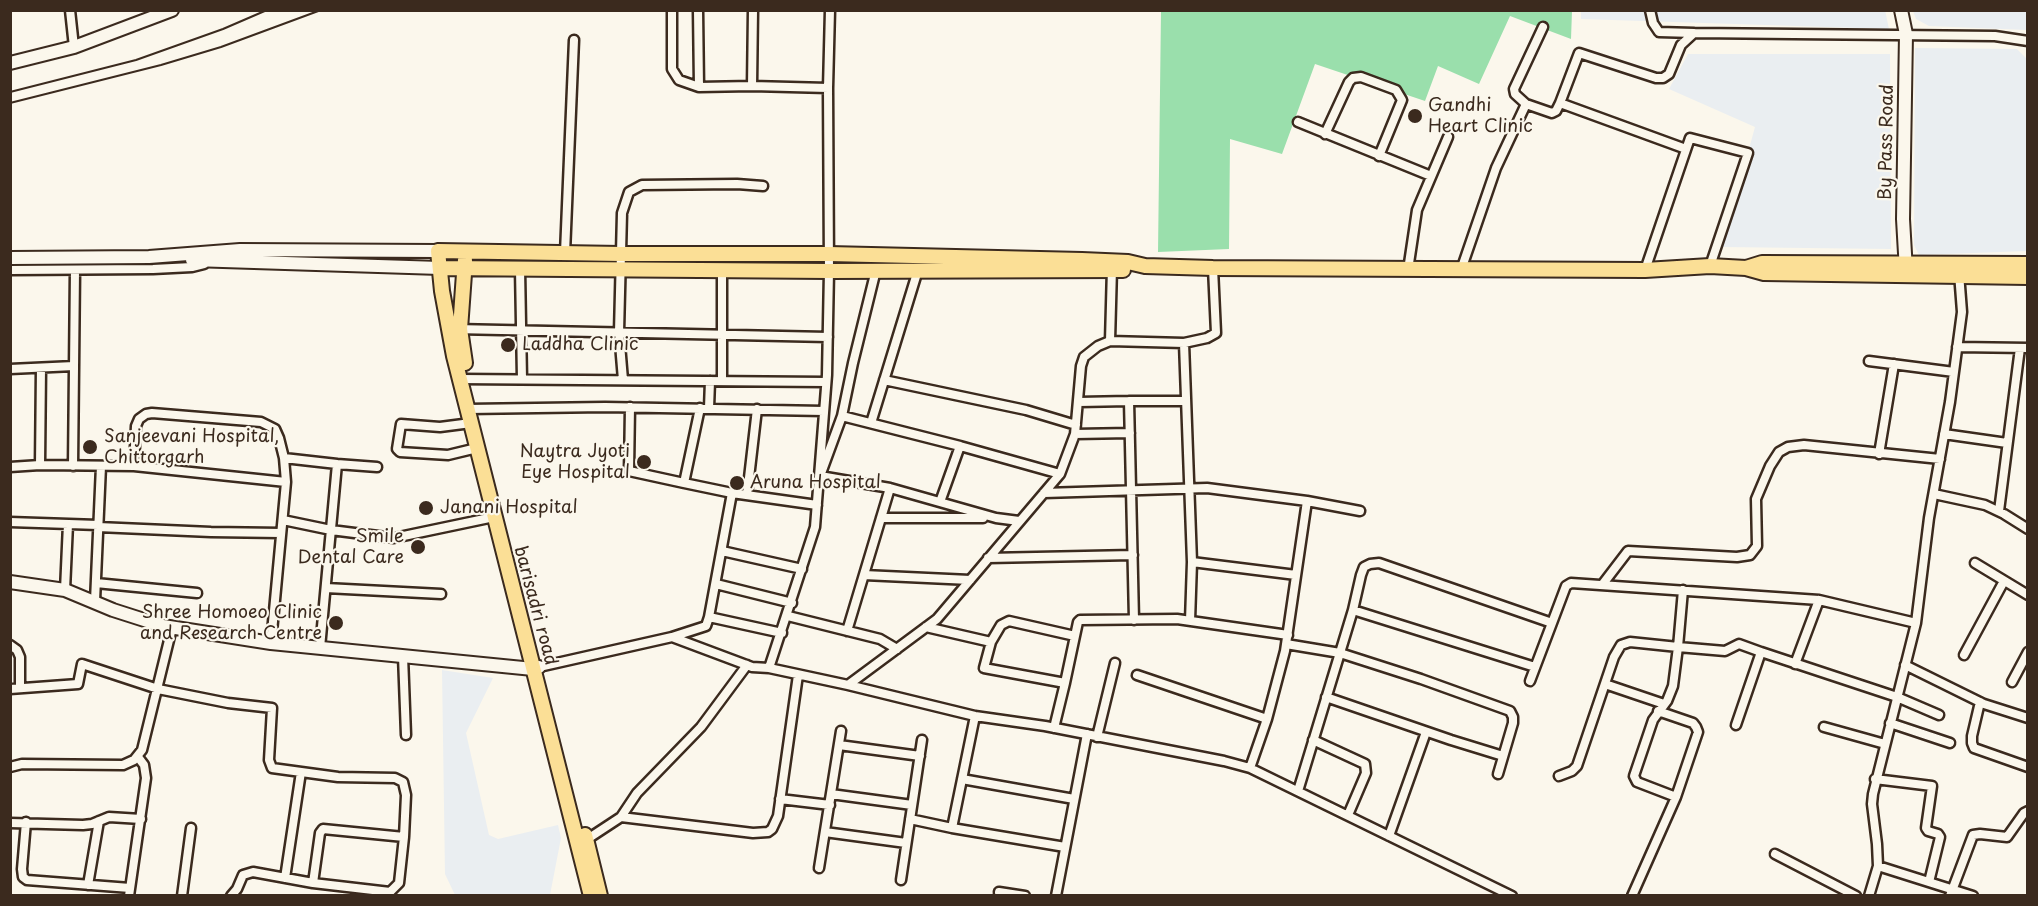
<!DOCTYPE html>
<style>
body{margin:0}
#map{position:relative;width:2038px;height:906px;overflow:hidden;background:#fbf7ec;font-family:"Playpen Sans",sans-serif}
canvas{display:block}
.frame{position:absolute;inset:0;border:12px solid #3b2a1e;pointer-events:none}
</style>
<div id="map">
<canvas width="2038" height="906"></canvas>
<div class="frame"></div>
</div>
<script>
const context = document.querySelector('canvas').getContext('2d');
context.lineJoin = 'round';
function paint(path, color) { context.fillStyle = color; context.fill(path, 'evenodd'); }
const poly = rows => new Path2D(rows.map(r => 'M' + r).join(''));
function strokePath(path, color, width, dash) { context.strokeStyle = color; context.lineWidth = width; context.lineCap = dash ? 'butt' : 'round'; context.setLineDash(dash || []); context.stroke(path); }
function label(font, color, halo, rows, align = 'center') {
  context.font = font + ' "Playpen Sans",sans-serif'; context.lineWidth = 4.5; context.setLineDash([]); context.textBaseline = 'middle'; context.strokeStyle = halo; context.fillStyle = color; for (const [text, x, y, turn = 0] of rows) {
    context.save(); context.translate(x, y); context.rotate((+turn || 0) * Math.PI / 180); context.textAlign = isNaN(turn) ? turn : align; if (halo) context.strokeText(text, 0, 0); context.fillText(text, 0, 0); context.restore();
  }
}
paint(poly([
 [1581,10,1885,10,1889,29,1581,19],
 [1913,11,2027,11,2027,30,1929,26,1916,19],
 [1915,48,2017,49,2027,59,2027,251,1919,255,1914,245],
 [1688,54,1890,54,1891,249,1722,247,1755,127,1669,89],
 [442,670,493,678,466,733,489,835,498,839,558,825,561,838,550,895,455,895,445,874]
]), '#eaeef1');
paint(poly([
 [1161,11,1572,11,1571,39,1510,16,1479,84,1438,66,1425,101,1315,64,1282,154,1230,139,1229,249,1158,252]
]), '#9adfac');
const street = poly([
 [70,10,74,47],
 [672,10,672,69,679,80,699,87],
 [698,10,699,87,752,86],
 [753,10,752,86,828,88],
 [1650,10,1653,23,1659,32,1694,33],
 [1560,103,1579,53,1656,78,1663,78,1669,74,1681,45,1694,33,1995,36,2028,41],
 [1526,104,1515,94,1514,89,1543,27],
 [1298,122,1431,176],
 [1325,134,1349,82,1353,78,1361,77,1396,90,1402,100,1379,156],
 [565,253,574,40],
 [520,269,522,379],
 [10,270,153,269,192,267,204,264],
 [876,270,853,363,842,416,820,476,890,488,996,518,1019,521],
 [1408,270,1417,210,1448,137],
 [1461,270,1496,168,1526,104,1552,113,1556,111,1560,103,1686,149],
 [1645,270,1690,138,1748,153,1710,266],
 [455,329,828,337],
 [1110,341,1184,343],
 [1957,347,2028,348],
 [1869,361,1954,372],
 [10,369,74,366],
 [460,379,826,382],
 [623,380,619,332,622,213,629,192,642,185,737,184,763,186],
 [884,380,1026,410,1076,425],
 [722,381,722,270],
 [1079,402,1129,401],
 [630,407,629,471,684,483,700,408],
 [709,408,710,381],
 [468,409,605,407,824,411],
 [842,416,960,446],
 [471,423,440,427,401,424,397,449,400,452,448,455,477,448],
 [871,423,918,270],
 [1075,434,1130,433],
 [1944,434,2007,443],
 [1879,454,1894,364],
 [284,458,337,464,320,648],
 [337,464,377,467],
 [40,465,41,368],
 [73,466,75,270],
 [134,466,136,426,139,419,146,414,152,413,261,422,275,429,279,438,284,458,286,482,271,643],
 [10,467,40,465,134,466,286,482],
 [684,483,732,493],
 [1044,493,1207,488,1307,501,1285,651,1267,719,1250,768],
 [1934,494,1985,505,2004,514,2028,529],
 [747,495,757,409],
 [1307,501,1360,511],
 [940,502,960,446,1060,474],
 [1999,511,2020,348],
 [881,518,983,518],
 [283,520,331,530,394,538,494,517],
 [10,522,98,525],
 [98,527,211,532,281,533],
 [722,551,802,569],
 [988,558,1133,555],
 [1192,562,1296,575],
 [1975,563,2028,595],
 [864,575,970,580],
 [96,583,197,593],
 [716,584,792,603],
 [1602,585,1628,551,1737,557,1750,555,1757,546,1756,499,1770,466,1779,452,1788,447,1804,445,1940,459],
 [326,588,441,594],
 [65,590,68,524],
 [95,601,101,466],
 [1353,610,1535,667],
 [788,616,880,639,897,649],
 [709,617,782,633],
 [1134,620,1129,401,1186,401],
 [1190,621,1192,562,1184,343,1207,338,1216,333,1213,268],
 [926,627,991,642,984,668,1065,683,1054,728],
 [847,631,890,488],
 [672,637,706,626,709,617,732,493,817,505],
 [991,642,1001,625,1009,621,1075,636],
 [1286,644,1340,653,1421,679,1510,711,1513,717,1513,723,1498,774],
 [10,645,17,650,20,657,20,687],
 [1761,652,1897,697,1939,715],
 [1964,655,2004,581],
 [403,656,406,735],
 [1795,664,1819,600],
 [1905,665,1984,704,2028,718],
 [539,667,672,637,752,667,769,668,815,527,827,375,829,271,828,88,830,10],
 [769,668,848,685,937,619,1060,474,1075,434,1081,366,1084,357,1098,346,1110,341,1112,268],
 [1137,675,1267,719],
 [1530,681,1552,623],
 [2012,682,2028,652],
 [1065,683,1078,622,1080,620,1177,619,1288,635],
 [1605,684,1664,704],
 [848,685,975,716,1045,726,1224,761,1250,768,1512,896],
 [10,689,78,684,82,664,158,689,228,703,272,708,269,760,272,768,338,777,395,778,403,782,406,795,404,837,323,829,320,833,313,883],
 [1326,697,1451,740,1503,756],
 [1980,702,1972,736,1972,743,1974,748,2028,767],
 [1658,711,1693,723,1696,727,1698,732,1676,797],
 [1890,723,1950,743],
 [1824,727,1885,744],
 [1097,737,1115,663],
 [1313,740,1365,764,1366,773,1348,815],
 [839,745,920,756],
 [10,767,22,764,123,765,134,760,142,750,172,628],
 [1559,776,1572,771,1577,766,1614,657,1621,645,1630,642,1678,647,1683,590],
 [962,779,1074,799],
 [1875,779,1932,786,1926,828,1928,831,1938,834,1940,837,1929,882],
 [1298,791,1353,610,1361,575,1364,567,1370,564,1379,563,1552,623,1566,586,1571,583,1819,600,1916,623],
 [831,794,912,805],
 [780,799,830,805],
 [621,817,753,833,768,832,772,829,778,816,798,675],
 [910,819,952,828,1065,847],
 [26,822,22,869,23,877,27,880,130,888],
 [10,823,83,825,92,824,109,817,141,819],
 [952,828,975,716],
 [825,832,906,843],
 [1389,836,1426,732],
 [586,840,621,817,637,793,701,727,747,665],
 [1775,854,1856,896],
 [1878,866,1973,896],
 [819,868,841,731],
 [285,878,301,772],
 [901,880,922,740],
 [88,885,99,821],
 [999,892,1025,896],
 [129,896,146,778,144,765,138,757],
 [182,896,191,828],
 [231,896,237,889,243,875,253,872,313,883,390,892,399,883,404,837],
 [1056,896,1087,734],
 [1632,896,1676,797,1637,782,1634,776,1653,720,1667,701,1673,686,1678,647,1725,651,1739,644,1761,652,1736,725],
 [1869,896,1878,866,1877,844,1872,804,1873,794,1916,623,1929,518,1950,402,1962,312,1959,273],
 [1950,896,1973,835,1980,834,2007,837,2024,813,2028,811]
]);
const secondary = poly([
 [1901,10,1906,34,1903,219,1906,271],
 [10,63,74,47,172,10],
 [10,258,149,257,240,250,438,251],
 [192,260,440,268],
 [10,582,65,590,113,610,163,626,271,643,533,669,539,667]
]);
const primary = poly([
 [440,268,829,271,1123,270],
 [1746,268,1762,263,2028,264],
 [465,363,460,329,465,260],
 [585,835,600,896],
 [591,896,454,356,442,291,438,251,621,254,829,254,1082,260,1128,262,1145,266,1213,268,1645,270,1710,266,1746,268,1764,273,2028,277]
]);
strokePath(street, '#3b2a1e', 13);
strokePath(secondary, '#3b2a1e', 16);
strokePath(primary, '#3b2a1e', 18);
strokePath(street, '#fbf7ec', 8);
strokePath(secondary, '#fbf7ec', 12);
strokePath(primary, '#fbdf96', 14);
strokePath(poly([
 [10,92,136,60,223,29,267,10],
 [10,103,161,65,221,47,321,10]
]), '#3b2a1e', 2);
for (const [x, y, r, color] of [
 [1415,116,8,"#3b2a1e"],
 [508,345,8,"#3b2a1e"],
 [90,447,8,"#3b2a1e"],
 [644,462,8,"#3b2a1e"],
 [737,483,8,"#3b2a1e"],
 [426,508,8,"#3b2a1e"],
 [418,547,8,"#3b2a1e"],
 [336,623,8,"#3b2a1e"]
]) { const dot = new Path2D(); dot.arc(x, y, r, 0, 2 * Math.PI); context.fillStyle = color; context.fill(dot); strokePath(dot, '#fbf7ec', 2); }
label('18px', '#3b2a1e', '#fbf7ec', [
 ["Gandhi",1428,106],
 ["Heart Clinic",1428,127],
 ["Laddha Clinic",522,345],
 ["Sanjeevani Hospital,",104,437],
 ["Chittorgarh",104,458],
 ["Naytra Jyoti",630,452,"right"],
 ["Eye Hospital",630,473,"right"],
 ["Aruna Hospital",750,483],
 ["Janani Hospital",440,508],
 ["Smile",404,537,"right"],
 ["Dental Care",404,558,"right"],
 ["Shree Homoeo Clinic",322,613,"right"],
 ["and Research Centre",322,634,"right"]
], 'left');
label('18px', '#3b2a1e', '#fbf7ec', [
 ["By Pass Road",1887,142,-89],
 ["barisadri road",535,606,75]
]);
</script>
